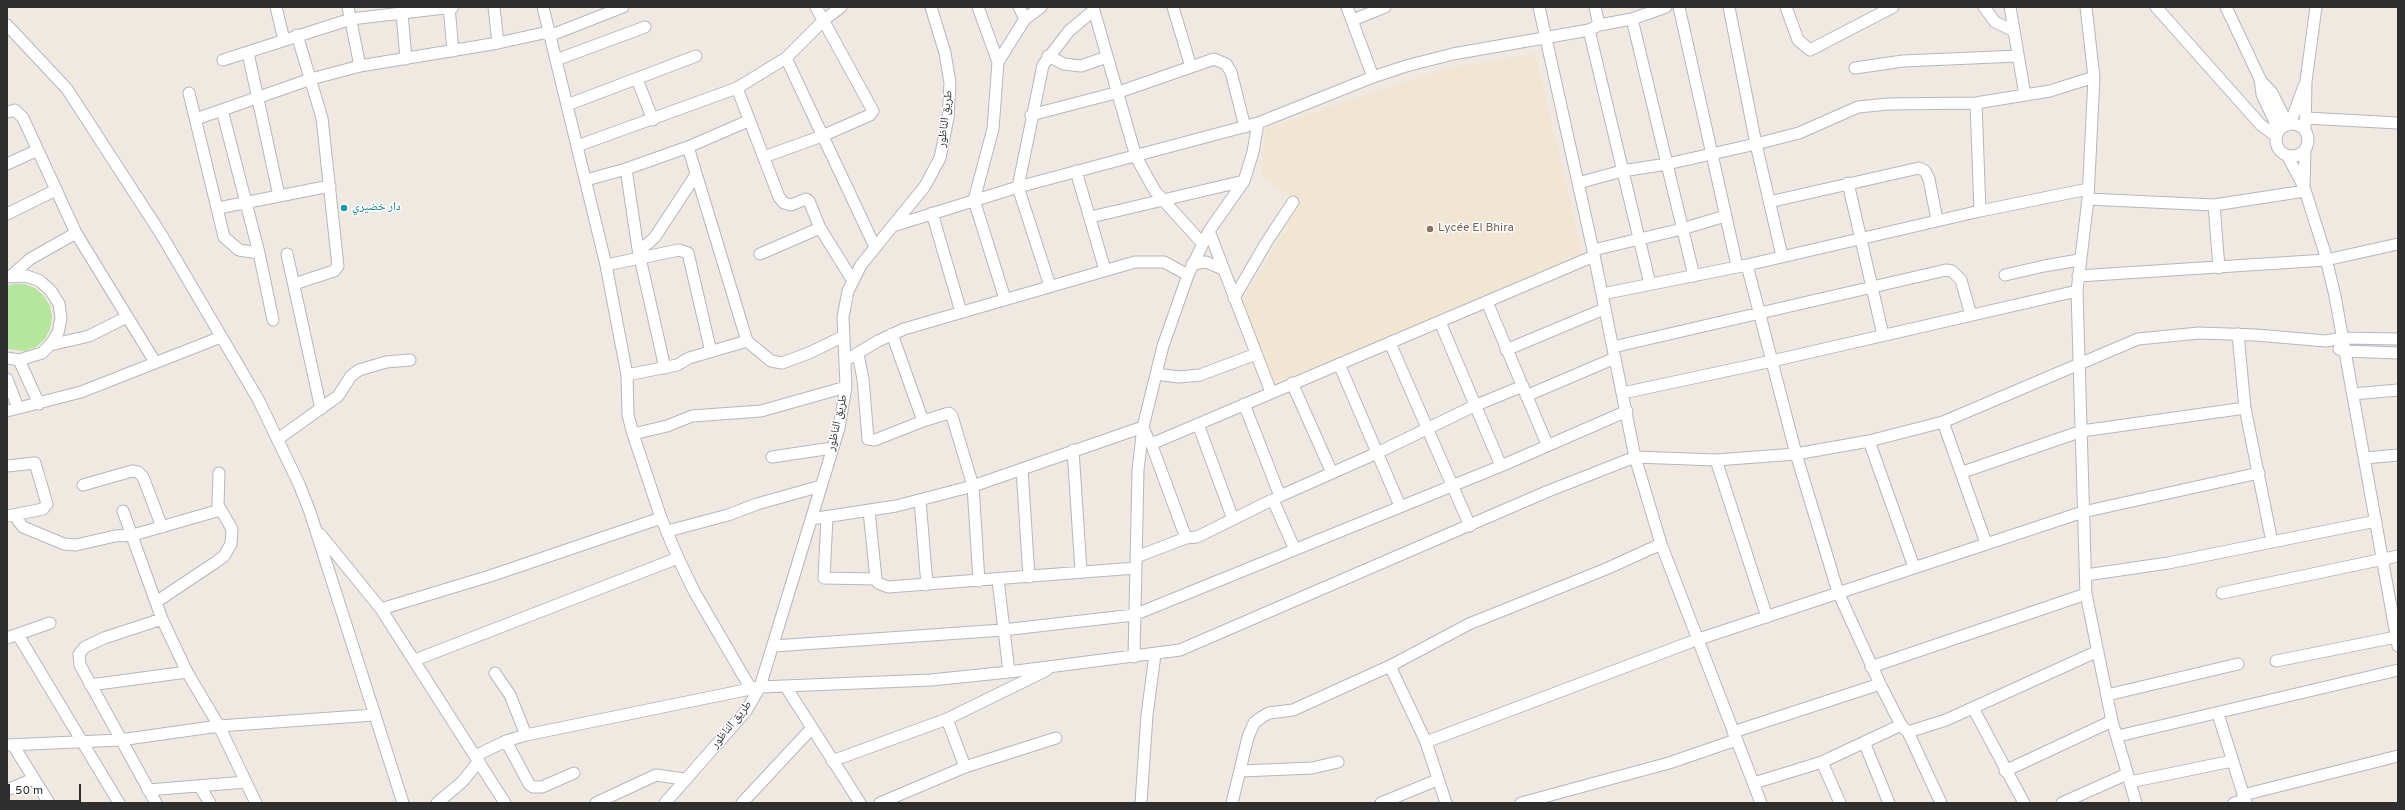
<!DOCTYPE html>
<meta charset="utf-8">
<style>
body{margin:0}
#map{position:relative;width:2405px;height:810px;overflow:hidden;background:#efe9e1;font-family:Overpass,sans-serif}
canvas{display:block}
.frame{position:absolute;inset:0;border:8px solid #2e2e2e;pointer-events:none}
.scale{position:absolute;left:8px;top:784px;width:73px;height:18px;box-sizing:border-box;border:2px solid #2e2e2e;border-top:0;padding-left:5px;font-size:12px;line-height:14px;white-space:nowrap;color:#2e2e2e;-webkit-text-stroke:3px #fff;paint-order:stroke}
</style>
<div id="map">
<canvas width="2405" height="810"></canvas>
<div class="frame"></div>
<div class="scale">50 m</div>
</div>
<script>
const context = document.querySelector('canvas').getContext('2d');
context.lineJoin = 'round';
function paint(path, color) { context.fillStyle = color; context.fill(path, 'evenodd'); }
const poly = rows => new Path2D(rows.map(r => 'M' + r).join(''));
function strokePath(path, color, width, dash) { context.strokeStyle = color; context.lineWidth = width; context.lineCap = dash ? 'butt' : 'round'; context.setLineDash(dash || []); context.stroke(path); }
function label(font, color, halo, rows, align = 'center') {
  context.font = font + ' Overpass,"Noto Naskh Arabic",sans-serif'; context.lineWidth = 3; context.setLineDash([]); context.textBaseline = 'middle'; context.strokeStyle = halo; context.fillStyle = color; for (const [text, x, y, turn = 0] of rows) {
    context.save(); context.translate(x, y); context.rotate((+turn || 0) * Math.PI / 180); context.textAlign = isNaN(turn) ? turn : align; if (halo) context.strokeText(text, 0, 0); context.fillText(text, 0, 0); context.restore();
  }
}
paint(poly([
 [1535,54,1583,256,1274,388,1239,308,1300,203,1261,176,1266,128,1449,68]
]), '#f0e6d1');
paint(poly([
 [14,284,25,284,35,288,44,296,50,306,52,317,50,329,45,339,36,347,25,351,7,349,7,286]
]), '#b6e59e');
const minor = poly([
 [276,7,284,40],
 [348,7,360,66],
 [449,7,453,51],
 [494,7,498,43],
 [543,7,606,265,627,375,628,415,633,434,661,518,678,558,695,593,751,689],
 [978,7,998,62],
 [1019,7,1025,19],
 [1093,7,1136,157,1155,191,1202,243],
 [1173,7,1191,67],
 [1347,7,1373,77],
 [1539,7,1593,250,1635,457,1661,544,1761,803],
 [1595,7,1599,25],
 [1679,7,1737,266],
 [1729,7,1756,144,1782,256],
 [1786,7,1798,40,1810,50,1893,7],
 [1984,7,1995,22,2014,31],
 [2010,7,2025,95],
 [2086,7,2094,77,2088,199,2077,291,2086,594,2112,721,2136,803],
 [2156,7,2244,106,2261,125,2276,136],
 [2226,7,2260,79,2262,94,2279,131],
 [402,13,406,59],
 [1632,19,1694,276],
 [1353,20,1385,7],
 [7,25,67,89,161,234,258,399,299,484,310,512,403,803],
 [1589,30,1650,284],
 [549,36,623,7],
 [248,53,279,196],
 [1048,56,1064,64,1081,66,1107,57],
 [786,58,875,247],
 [223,60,351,19,453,7],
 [556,60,645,27],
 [1855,68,1903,61,2018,56],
 [637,79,653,120],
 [2260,80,2272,93,2288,125],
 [737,88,779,197,784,203,791,205,806,199,809,201,820,228,853,281],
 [189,93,224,237,239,250,259,253],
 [1976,103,1980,211],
 [567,105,696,56],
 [222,110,259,253,273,320],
 [7,112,15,110,23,118,76,233,155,362],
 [1031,115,1119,92,1214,59,1226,64,1231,72,1245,127],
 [2306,118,2398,123],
 [196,119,311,79,360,66,498,43,548,32],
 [2290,124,2304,86],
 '2276 140a16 16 0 1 1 32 0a16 16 0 1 1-32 0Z',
 [2305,130,2306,81,2316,7],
 [577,146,737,88,786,58,824,20,841,7],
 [688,147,747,341,771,361,782,363,809,353,844,336],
 [2287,155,2304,187,2324,250,2335,296,2398,646],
 [764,157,822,136,870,115,873,111,816,7],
 [7,164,38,150],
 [626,169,638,249,665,368],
 [1076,171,1105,270],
 [586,180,626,169,688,147,748,121],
 [1578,183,1622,171,1667,164,1756,144,1799,133,1858,107,1888,104,1976,103,2050,91,2094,77],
 [1848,183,1883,335],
 [2304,187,2305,150],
 [2088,199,2214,205,2305,191],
 [1769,202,1919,168,1925,171,1929,179,1937,220],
 [2214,205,2219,268],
 [218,208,330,186],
 [932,213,961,312],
 [7,214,56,190],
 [1091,217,1244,181],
 [896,225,1018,187,1258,123,1373,77,1406,66,1453,54,1589,30,1599,25,1632,19,1666,7],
 [1209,231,1271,392],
 [638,247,645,246,655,237,695,176],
 [1593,250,1682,229,1725,216],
 [287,254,321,409],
 [760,254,820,228],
 [1192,264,1206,262,1223,269],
 [606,265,679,250,688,253,711,352],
 [1747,265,1796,454,1838,592,1880,684,1901,725,1908,732,1941,803],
 [12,275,30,259,76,233],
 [2005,275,2044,266,2079,260],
 [2078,276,2326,260,2398,244],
 [7,277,27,276,40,281,51,291,59,304,61,318,58,333,50,345,42,353,19,360,7,358],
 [294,284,334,271,338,266,322,118,297,35],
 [1050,286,1018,187,1043,65,1069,31,1094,10],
 [1602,294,1747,265,1980,211,2088,189],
 [1234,298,1266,243,1293,202],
 [1005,299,974,200,993,129,998,62,1025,19,1041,7],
 [1487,302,1547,444],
 [1440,322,1501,466],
 [892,334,923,421,949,413,952,416,973,486,979,581],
 [2238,334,2245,408,2272,542],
 [1390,343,1470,526],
 [50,345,89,336,127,317],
 [1613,347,1946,270,1952,271,1961,280,1971,315],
 [2339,349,2344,351,2398,353],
 [1506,350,1604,309],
 [858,354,863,379,868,439,875,440,923,421],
 [19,360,39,404],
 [846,360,878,341,904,329,1135,262,1164,262,1188,275],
 [1339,364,1400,506],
 [1156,374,1179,377,1200,375,1256,354],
 [627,375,677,365,689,358,747,341],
 [7,379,18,408],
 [1292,383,1332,473],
 [1623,393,1772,361,2077,291],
 [2353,394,2398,390],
 [1526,396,1615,358],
 [1244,404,1280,496],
 [7,411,81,392,221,337],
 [1943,422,1986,543],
 [1198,424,1233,519],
 [633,434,667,426,692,416,761,411,846,387],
 [278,439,338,396,351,376,359,370,386,362,410,360],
 [1869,441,1914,567],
 [1151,443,1186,538],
 [1073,450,1081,571],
 [772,457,832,448],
 [2365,458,2398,455],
 [1716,460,1767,617],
 [7,466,35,463,47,504,43,509,8,516],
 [1022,469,1029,577],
 [1963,472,2082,431,2245,408],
 [83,485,132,471,138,472,143,477,162,527],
 [920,500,927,585],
 [1273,500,1295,550],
 [123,511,162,619,187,672,219,726,256,803],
 [869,511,876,579,878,583,888,587,1136,568],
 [14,515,23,527,64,544,76,545,115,536,133,535,220,510],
 [827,517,824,578,876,579],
 [811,519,896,506,973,486,1143,427,1148,439,1151,443,1156,442,1594,256],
 [668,531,728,515,757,504,821,486],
 [320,534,381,609,505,803],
 [1136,557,1186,538,1197,537,1280,496,1377,453,1474,406,1523,386],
 [2086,575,2168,563,2376,521],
 [998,580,1009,672],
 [2222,593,2398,556],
 [156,602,216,562,224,556,231,544,232,529,218,505,219,473],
 [381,609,490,576,661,518],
 [18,635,119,803],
 [7,638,50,623],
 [774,646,1003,630,1134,615,1501,466,1627,411],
 [1134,657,1138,470,1143,427,1163,346,1188,275,1209,231,1244,181,1253,152,1258,123],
 [415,660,678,558],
 [2276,661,2396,637],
 [1390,666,1426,742,1446,803],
 [1871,667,2086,594],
 [495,673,510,695,526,735],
 [90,685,187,672],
 [786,687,860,803],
 [2107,695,2238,664],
 [1973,708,2024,803],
 [2218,714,2246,803],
 [947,719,965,767],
 [1733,732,1880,684],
 [1908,732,1946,720,2098,651],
 [2118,736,2398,670],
 [506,741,529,784,533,787,542,787,574,773],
 [1426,742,1696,640,2083,512,2259,473],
 [1864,742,1889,803],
 [7,745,120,740,219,726,374,715],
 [13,745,49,803],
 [475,756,506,741,526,735,760,687,931,680,1009,672,1180,650,1546,492,1635,457,1716,460,1796,454,1869,441,1943,422,2138,339,2199,333,2256,335,2326,341,2343,338,2398,339],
 [832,761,947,719,1047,670],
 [1822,762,1840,803],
 [1241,771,1312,768,1338,762],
 [2005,771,2112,721],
 [2130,782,2232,761],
 [1754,783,1822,762,1901,725],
 [200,787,210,803],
 [7,790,33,779],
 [148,790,246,782],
 [2243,795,2398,756],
 [156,803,80,665,79,654,85,647,104,638,162,619],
 [437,803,462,782,479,761],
 [596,803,656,775,684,779],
 [665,803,746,711,760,687,839,428,846,387,843,317,848,291,861,265,925,186,940,158,948,118,950,83,945,53,931,7],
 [742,803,811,729],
 [880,803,965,767,1056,738],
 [1141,803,1147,715,1155,655],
 [1232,803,1248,737,1254,723,1262,717,1269,713,1293,710,1390,666,1469,624,1606,569,1661,544],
 [1381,803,1437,780],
 [1521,803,1669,763,1736,740],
 [2062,803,2127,774],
 [2234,803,2245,800]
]);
strokePath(minor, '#b4b7c1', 13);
strokePath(minor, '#fff', 11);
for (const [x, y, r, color] of [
 [344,208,4,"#0f9aa8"],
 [1430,229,4,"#8d6e63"]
]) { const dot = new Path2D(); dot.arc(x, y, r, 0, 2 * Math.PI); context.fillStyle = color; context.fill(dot); strokePath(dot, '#fff', 1.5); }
label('12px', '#2e2e2e', '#fff', [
 ["طريق الناظور",946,119,-83],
 ["طريق الناظور",838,423,-77],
 ["طريق الناظور",732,725,-51]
]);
label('12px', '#0d838f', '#fff', [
 ["دار خضيري",352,208]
], 'left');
label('12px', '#785e54', '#fff', [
 ["Lycée El Bhira",1438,229]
], 'left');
</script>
